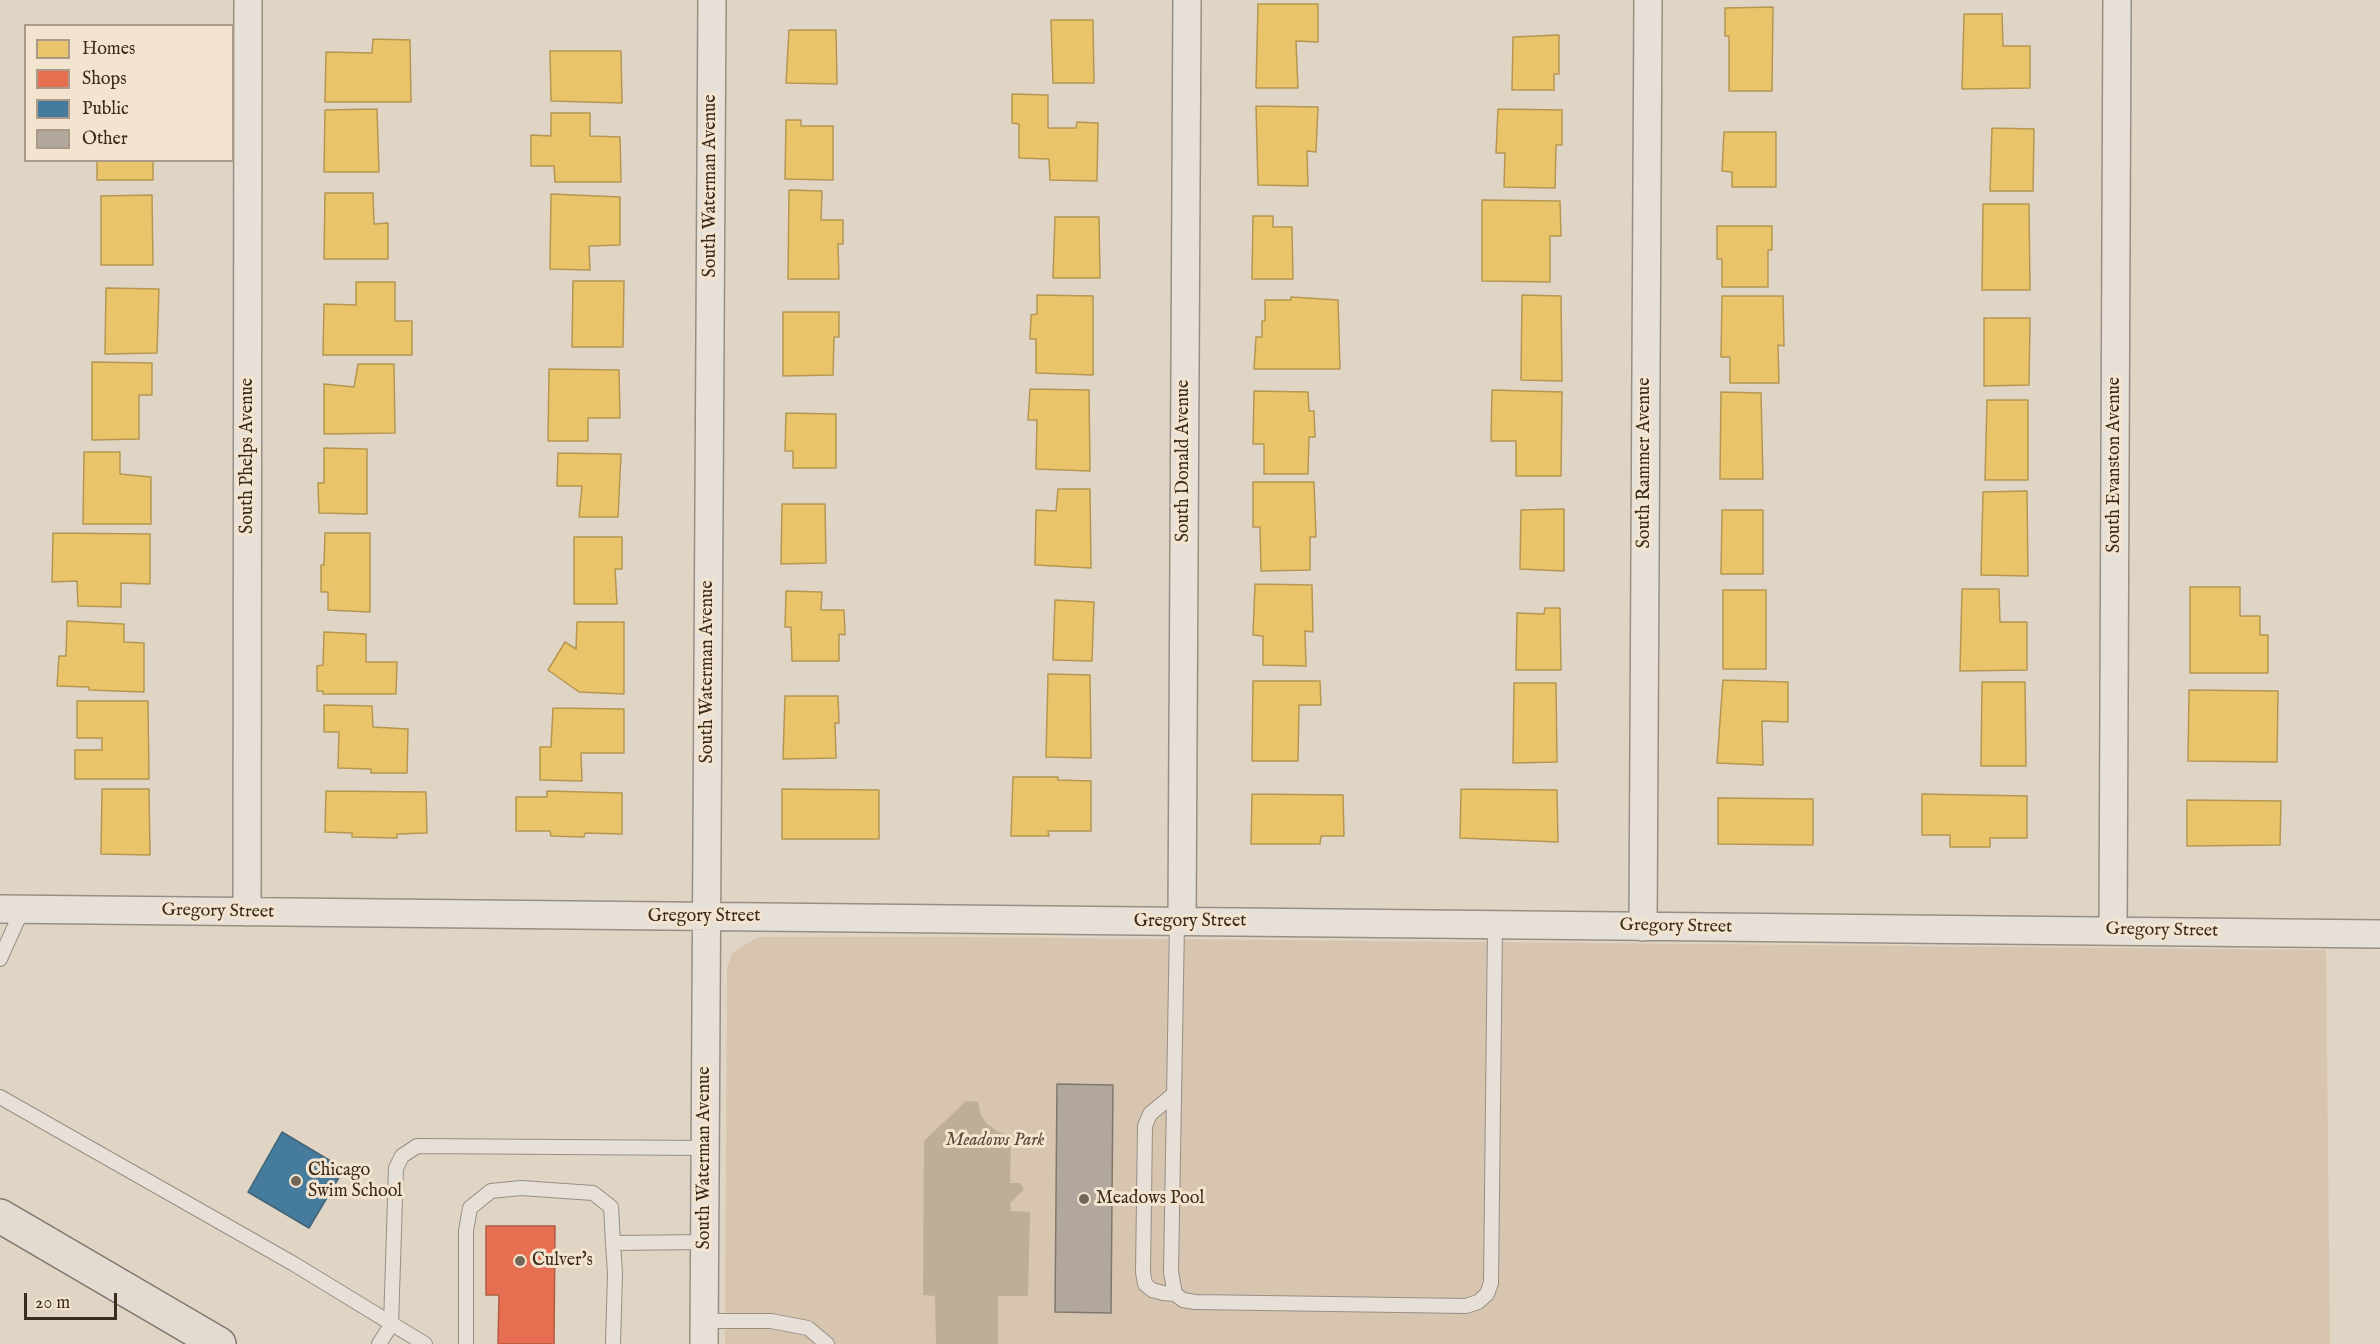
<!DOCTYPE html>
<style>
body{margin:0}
#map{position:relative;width:2380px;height:1344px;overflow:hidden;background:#e0d4c4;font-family:"IM FELL English",serif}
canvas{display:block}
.legend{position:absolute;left:24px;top:24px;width:210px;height:138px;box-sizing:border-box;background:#f3e4d0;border:2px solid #a99b88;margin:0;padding:8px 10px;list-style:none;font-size:18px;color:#3b2d1c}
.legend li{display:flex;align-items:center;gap:12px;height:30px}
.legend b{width:30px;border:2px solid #a99b88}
.scale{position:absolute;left:24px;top:1293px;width:93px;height:27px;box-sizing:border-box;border:3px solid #3b2d1c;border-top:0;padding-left:8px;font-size:18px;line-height:21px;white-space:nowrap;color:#3b2d1c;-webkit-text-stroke:4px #f3e4d0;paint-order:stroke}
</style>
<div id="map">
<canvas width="2380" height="1344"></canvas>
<ul class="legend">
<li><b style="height:16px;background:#e9c46a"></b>Homes</li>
<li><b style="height:16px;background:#e76f51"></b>Shops</li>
<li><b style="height:16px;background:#457b9d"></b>Public</li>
<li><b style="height:16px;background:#b1a79c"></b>Other</li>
</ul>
<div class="scale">20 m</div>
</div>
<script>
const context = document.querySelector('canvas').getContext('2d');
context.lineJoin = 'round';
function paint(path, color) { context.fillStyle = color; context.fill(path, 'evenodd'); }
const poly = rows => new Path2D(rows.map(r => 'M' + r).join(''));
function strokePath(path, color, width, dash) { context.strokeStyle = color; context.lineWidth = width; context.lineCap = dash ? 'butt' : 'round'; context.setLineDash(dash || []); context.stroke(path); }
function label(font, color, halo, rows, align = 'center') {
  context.font = font + ' "IM FELL English",serif'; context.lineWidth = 6; context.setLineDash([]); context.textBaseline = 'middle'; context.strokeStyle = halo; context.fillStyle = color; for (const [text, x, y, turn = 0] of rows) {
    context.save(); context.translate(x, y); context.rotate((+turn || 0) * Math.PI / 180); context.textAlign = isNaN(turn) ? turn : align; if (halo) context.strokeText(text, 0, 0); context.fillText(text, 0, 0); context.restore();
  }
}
paint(poly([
 [758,937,961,937,2326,950,2330,1344,725,1344,727,968,732,953]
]), '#d7c5af');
paint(poly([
 [966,1101,978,1102,981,1115,987,1124,998,1132,1011,1135,1010,1183,1020,1183,1024,1189,1010,1203,1011,1211,1030,1212,1028,1296,998,1296,998,1344,936,1344,935,1296,923,1295,924,1141]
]), '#beae96');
const homes = poly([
 [1258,4,1318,4,1318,42,1296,41,1298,88,1256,88,1258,4],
 [1773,7,1772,91,1729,91,1729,36,1725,36,1725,8,1773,7],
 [1964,14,2002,14,2003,46,2030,46,2030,88,1962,89,1964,14],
 [1051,20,1093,20,1094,83,1053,83,1051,20],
 [789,30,836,30,837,84,786,83,789,30],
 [1559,35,1559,74,1554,74,1554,90,1512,90,1513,37,1559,35],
 [373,39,410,40,411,102,325,102,326,52,372,53,373,39],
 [550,51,621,51,622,103,551,101,550,51],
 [1012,94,1048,95,1048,128,1076,128,1077,122,1098,123,1097,181,1050,180,1049,159,1019,158,1019,124,1012,123,1012,94],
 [1256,106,1318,107,1316,152,1307,151,1308,186,1258,185,1256,106],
 [377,109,379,172,324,172,325,110,377,109],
 [1498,109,1562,110,1562,145,1556,145,1555,188,1504,187,1505,153,1496,153,1498,109],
 [551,113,590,113,590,136,620,137,621,182,555,182,554,166,531,166,531,135,551,136,551,113],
 [786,120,801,120,801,126,833,126,833,180,785,179,786,120],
 [1992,128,2034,129,2033,191,1990,191,1992,128],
 [1724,132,1776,132,1776,187,1732,187,1732,172,1722,171,1724,132],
 [97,160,153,160,153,180,97,180,97,160],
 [789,190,822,191,821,220,843,220,843,244,838,244,839,279,788,279,789,190],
 [325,193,373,193,374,224,388,223,388,259,324,259,325,193],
 [551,194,620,197,620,245,589,246,590,270,550,269,551,194],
 [152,195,153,265,101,265,101,196,152,195],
 [1482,200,1560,201,1561,236,1550,236,1550,282,1482,281,1482,200],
 [1983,204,2029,204,2030,290,1982,290,1983,204],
 [1253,216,1273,216,1273,227,1292,227,1293,279,1252,279,1253,216],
 [1055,217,1099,217,1100,278,1053,278,1055,217],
 [1717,226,1772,226,1772,250,1768,250,1768,287,1722,287,1722,259,1717,259,1717,226],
 [573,281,624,281,623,347,572,347,573,281],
 [356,282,395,282,395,321,412,321,412,355,323,355,324,304,356,305,356,282],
 [106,288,159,289,157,353,105,354,106,288],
 [1037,295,1093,296,1093,375,1036,373,1036,339,1030,339,1031,315,1037,314,1037,295],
 [1522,295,1561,296,1562,381,1521,380,1522,295],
 [1722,296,1783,296,1784,346,1778,345,1779,383,1730,383,1730,357,1721,357,1722,296],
 [1291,297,1338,300,1340,369,1254,369,1256,337,1262,337,1262,321,1265,321,1265,300,1291,300,1291,297],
 [783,312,839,312,839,337,834,337,833,375,783,376,783,312],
 [1984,318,2030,318,2029,385,1984,386,1984,318],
 [92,362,152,363,152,395,139,395,139,439,92,440,92,362],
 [358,364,394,364,395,433,324,434,324,384,354,387,358,364],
 [549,369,619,370,620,418,588,418,588,441,548,441,549,369],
 [1030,389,1089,390,1090,471,1036,469,1037,420,1028,420,1030,389],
 [1492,390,1562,392,1561,476,1516,476,1516,441,1491,441,1492,390],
 [1254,391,1308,392,1309,411,1314,411,1315,437,1309,437,1308,474,1264,474,1264,444,1253,444,1254,391],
 [1721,392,1761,393,1763,479,1720,479,1721,392],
 [1987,400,2028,400,2028,480,1985,480,1987,400],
 [786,413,836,414,836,468,793,468,793,451,785,451,786,413],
 [324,448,367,449,367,514,319,513,318,483,324,483,324,448],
 [84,452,120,452,120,474,151,477,151,524,83,524,84,452],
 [558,453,621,454,618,517,579,517,582,486,557,486,558,453],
 [1253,482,1314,482,1316,537,1310,537,1310,570,1261,571,1260,527,1253,527,1253,482],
 [1058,489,1090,489,1091,568,1035,565,1036,510,1056,511,1058,489],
 [2027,491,2028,576,1981,575,1983,492,2027,491],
 [782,504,825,504,826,563,781,564,782,504],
 [1564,509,1564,571,1520,569,1521,510,1564,509],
 [1722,510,1763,510,1763,574,1721,574,1722,510],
 [53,533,150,534,150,584,121,583,121,607,78,606,77,581,52,582,53,533],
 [325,533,370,533,370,612,328,610,328,592,321,592,321,565,324,565,325,533],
 [574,537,622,537,622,569,615,569,617,604,574,604,574,537],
 [1255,584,1312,585,1313,632,1305,631,1306,666,1263,665,1263,636,1253,635,1255,584],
 [2190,587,2240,587,2240,616,2260,616,2260,635,2268,635,2268,673,2190,673,2190,587],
 [1962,589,1999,589,2000,622,2027,622,2027,670,1960,671,1962,589],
 [1723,590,1766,590,1766,669,1723,669,1723,590],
 [786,591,822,592,821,610,844,610,845,635,839,634,839,661,792,661,791,627,785,627,786,591],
 [1055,600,1094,602,1092,661,1053,660,1055,600],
 [1545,608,1560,608,1561,670,1516,670,1517,613,1544,614,1545,608],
 [67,621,124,624,124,642,144,643,144,692,89,690,89,687,57,686,59,656,66,656,67,621],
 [577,622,624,622,624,694,579,692,548,670,565,642,576,649,577,622],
 [324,632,366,634,366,662,397,662,396,694,323,694,323,691,317,691,317,666,323,665,324,632],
 [1048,674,1090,675,1091,758,1046,757,1048,674],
 [1723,680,1788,682,1788,722,1762,721,1763,765,1717,763,1723,680],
 [1253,681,1320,681,1321,705,1299,705,1298,761,1252,761,1253,681],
 [1982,682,2025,682,2026,766,1981,766,1982,682],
 [1514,683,1556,683,1557,762,1513,763,1514,683],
 [2189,690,2278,691,2277,762,2188,761,2189,690],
 [785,696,838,696,839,723,835,723,836,758,783,759,785,696],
 [77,701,148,701,149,779,75,779,75,750,102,750,102,738,77,738,77,701],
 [324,705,372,706,373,727,408,729,407,773,371,773,371,769,338,768,339,732,324,732,324,705],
 [553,708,624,709,624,753,581,753,582,781,540,780,540,747,551,747,553,708],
 [1013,777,1058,777,1058,780,1091,781,1091,831,1048,831,1049,836,1011,836,1013,777],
 [102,789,149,789,150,855,101,854,102,789],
 [782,789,879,790,879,839,782,839,782,789],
 [1461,789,1557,790,1558,842,1460,838,1461,789],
 [326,791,426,792,427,833,397,834,397,838,352,837,352,833,325,832,326,791],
 [547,791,622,793,622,834,585,833,584,837,551,836,550,831,516,831,516,797,547,797,547,791],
 [1252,794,1343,795,1344,836,1321,836,1320,844,1251,844,1252,794],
 [1922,794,2027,796,2027,838,1990,838,1990,847,1950,847,1950,835,1922,835,1922,794],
 [1718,798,1813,799,1813,845,1718,844,1718,798],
 [2187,800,2281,801,2280,845,2187,846,2187,800]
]);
paint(homes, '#e9c46a');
strokePath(homes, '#b59753', 1.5);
const shops = poly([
 [486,1226,555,1226,554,1344,498,1344,499,1295,486,1295,486,1226]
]);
paint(shops, '#e76f51');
strokePath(shops, '#b35b41', 1.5);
const public = poly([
 [282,1132,344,1169,309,1228,248,1192,282,1132]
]);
paint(public, '#457b9d');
strokePath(public, '#426476', 1.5);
const building = poly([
 [1057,1084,1113,1085,1111,1313,1055,1312,1057,1084]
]);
paint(building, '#b1a79c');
strokePath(building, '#80786d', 1.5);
const service = poly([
 [1177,922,1171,1272,1175,1294,1183,1300,1195,1302,1466,1306,1478,1302,1487,1294,1491,1283,1495,925],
 [0,959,22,910],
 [1174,1094,1150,1114,1145,1126,1143,1272,1145,1284,1152,1290,1163,1293,1175,1294],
 [0,1097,294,1264,425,1344],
 [704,1321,771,1321,808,1328,827,1344],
 [379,1344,391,1325,396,1168,402,1156,417,1146,706,1148],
 [466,1344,466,1231,470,1208,491,1191,521,1188,593,1193,611,1207,613,1243],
 [613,1344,615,1274,613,1243,705,1242]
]);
const minor = poly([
 [0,909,2380,934],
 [247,912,248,0],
 [1182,922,1187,0],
 [1643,927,1648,0],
 [2113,931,2117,0],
 [704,1344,712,0]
]);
const primary = poly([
 [0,1216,219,1344]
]);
strokePath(service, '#978f84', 16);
strokePath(minor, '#978f84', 30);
strokePath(primary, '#80786d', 36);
strokePath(service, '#e7e0d8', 14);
strokePath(minor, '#e7e0d8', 27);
strokePath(primary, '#e3dbd2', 33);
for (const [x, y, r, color] of [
 [296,1181,6,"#756757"],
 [1084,1199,6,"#756757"],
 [520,1261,6,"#756757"]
]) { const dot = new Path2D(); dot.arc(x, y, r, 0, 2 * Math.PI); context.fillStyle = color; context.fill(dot); strokePath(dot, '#f3e4d0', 2); }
label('18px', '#3b2d1c', '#f3e4d0', [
 ["South Waterman Avenue",711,186,-90],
 ["South Phelps Avenue",248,456,-90],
 ["South Donald Avenue",1184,461,-90],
 ["South Rammer Avenue",1645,463,-90],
 ["South Evanston Avenue",2115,465,-90],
 ["South Waterman Avenue",708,672,-90],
 ["Gregory Street",218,912,1],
 ["Gregory Street",704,917],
 ["Gregory Street",1190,922],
 ["Gregory Street",1676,927,1],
 ["Gregory Street",2162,931,1],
 ["South Waterman Avenue",705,1158,-90]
]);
label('italic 18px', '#594936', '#f3e4d0', [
 ["Meadows Park",995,1141]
]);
label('18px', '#3b2d1c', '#f3e4d0', [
 ["Chicago",308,1171],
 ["Swim School",308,1192],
 ["Meadows Pool",1096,1199],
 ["Culver's",532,1261]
], 'left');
</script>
